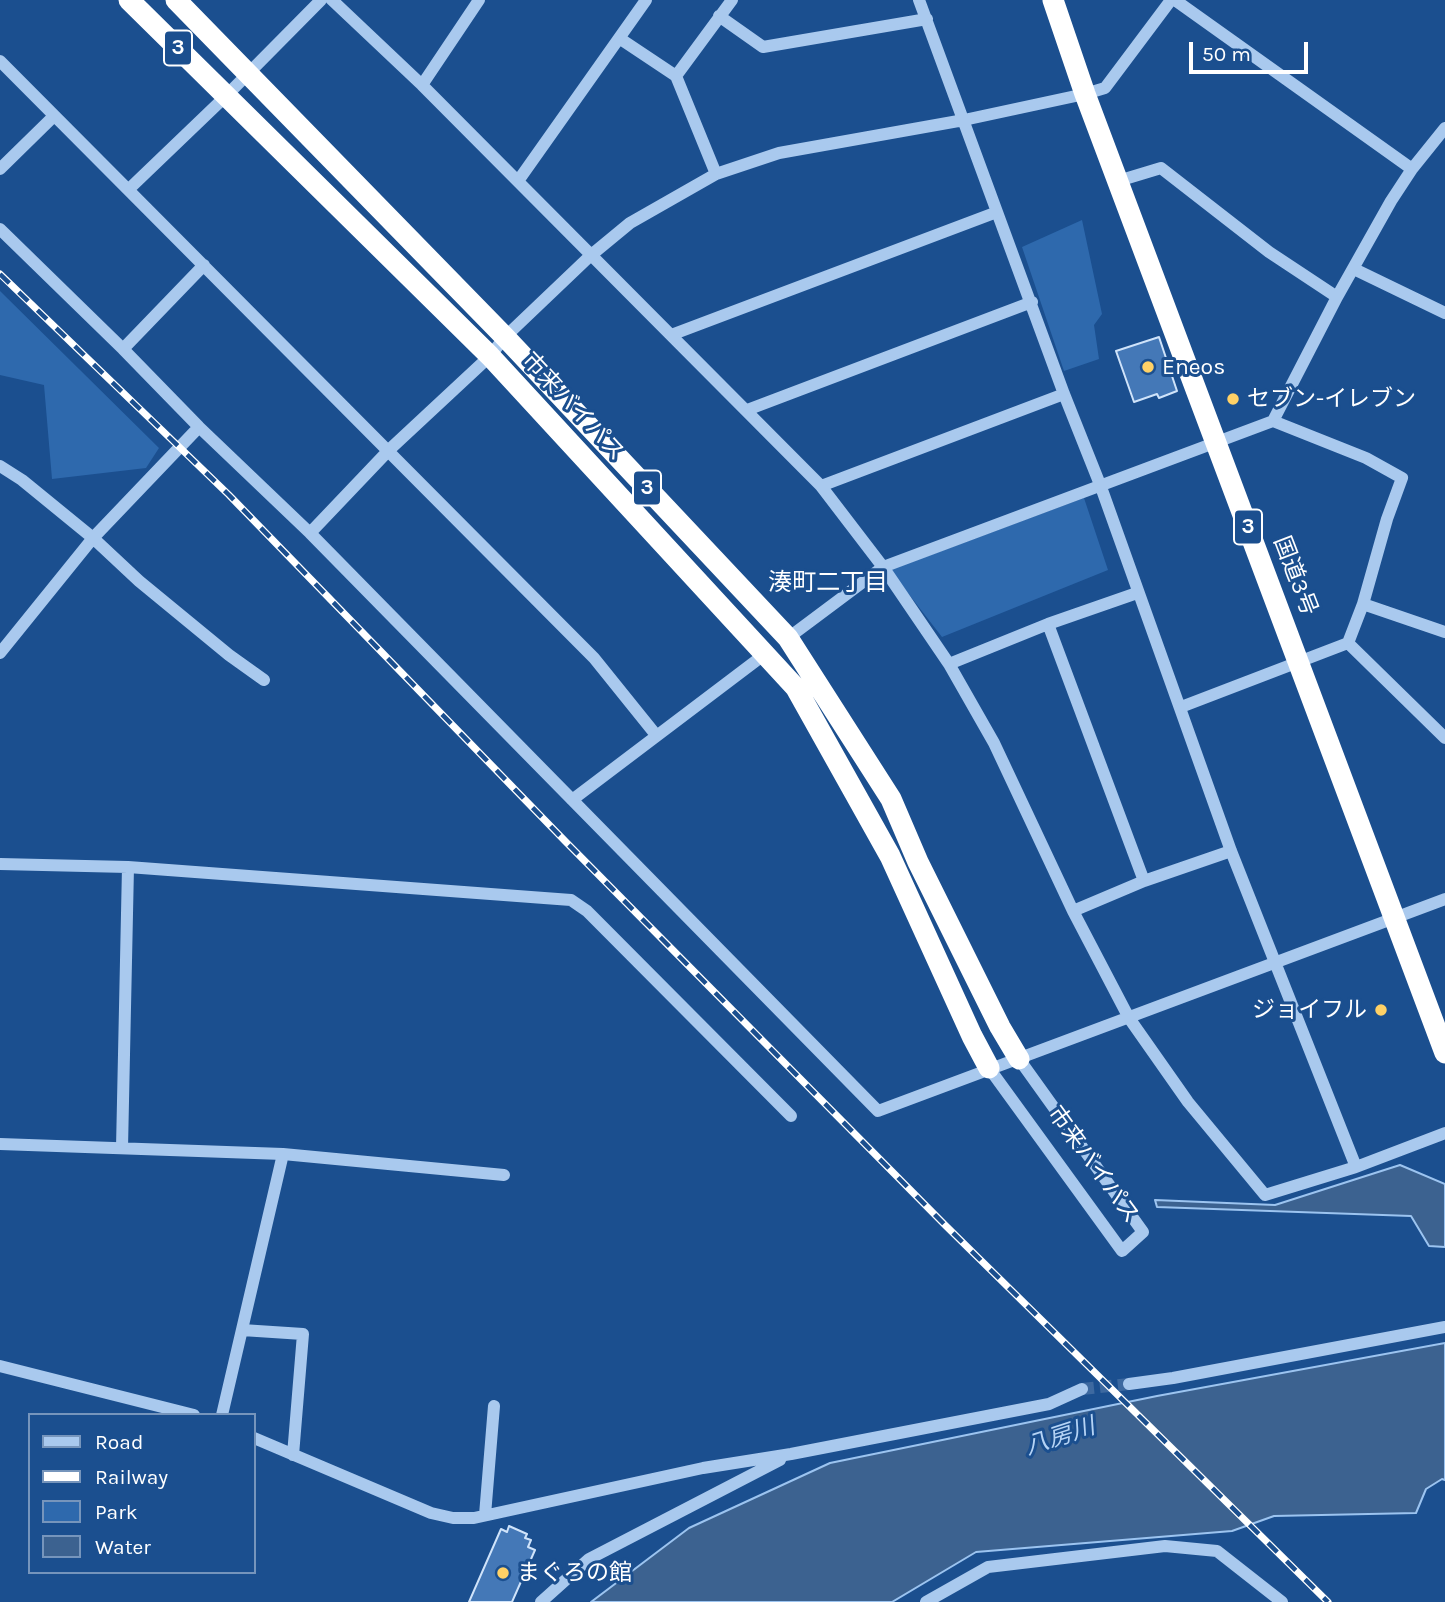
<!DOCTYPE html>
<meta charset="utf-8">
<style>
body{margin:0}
#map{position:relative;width:1445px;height:1602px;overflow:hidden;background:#1b4f8f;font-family:Karla,sans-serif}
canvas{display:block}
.legend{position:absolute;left:28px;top:1413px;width:228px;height:161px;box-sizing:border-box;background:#1b4f8f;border:2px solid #7695bc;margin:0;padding:9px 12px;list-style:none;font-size:21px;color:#fff}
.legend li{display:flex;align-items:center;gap:14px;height:35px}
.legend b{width:35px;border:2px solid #7695bc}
.scale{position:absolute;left:1189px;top:42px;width:119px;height:32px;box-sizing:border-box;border:4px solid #fff;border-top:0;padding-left:9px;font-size:21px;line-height:24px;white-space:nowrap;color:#fff;-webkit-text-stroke:5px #1b4f8f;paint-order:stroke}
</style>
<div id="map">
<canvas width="1445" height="1602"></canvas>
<ul class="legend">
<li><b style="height:9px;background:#a9c9ee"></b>Road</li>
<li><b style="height:9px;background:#fff"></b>Railway</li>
<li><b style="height:19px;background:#2e69ad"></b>Park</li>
<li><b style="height:19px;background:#3c6290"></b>Water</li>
</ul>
<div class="scale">50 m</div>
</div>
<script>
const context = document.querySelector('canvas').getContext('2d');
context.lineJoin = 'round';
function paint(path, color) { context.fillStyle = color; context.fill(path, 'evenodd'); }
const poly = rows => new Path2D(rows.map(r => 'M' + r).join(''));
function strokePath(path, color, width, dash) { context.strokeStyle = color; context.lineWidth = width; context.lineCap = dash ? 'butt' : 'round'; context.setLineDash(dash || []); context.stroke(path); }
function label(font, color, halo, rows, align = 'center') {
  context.font = font + ' Karla,"Noto Sans JP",sans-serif'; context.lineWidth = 6; context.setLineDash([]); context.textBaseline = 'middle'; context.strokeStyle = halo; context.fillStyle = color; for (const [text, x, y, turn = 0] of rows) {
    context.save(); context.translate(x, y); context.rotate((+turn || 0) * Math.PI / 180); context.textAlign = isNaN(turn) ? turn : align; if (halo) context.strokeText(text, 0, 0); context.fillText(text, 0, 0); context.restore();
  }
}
paint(poly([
 [1082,220,1102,314,1094,325,1099,359,1064,371,1022,247],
 [0,291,159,448,146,468,52,479,44,385,0,375],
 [1084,498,1108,570,942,637,890,570]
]), '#2e69ad');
const water = poly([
 [1400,1165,1445,1184,1445,1247,1429,1246,1411,1216,1157,1207,1155,1200,1275,1205,1400,1165],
 [1445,1343,1445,1480,1442,1479,1426,1489,1416,1513,1274,1516,1232,1531,976,1552,892,1602,591,1602,689,1528,830,1463,1157,1396,1445,1343]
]);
paint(water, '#3c6290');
strokePath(water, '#9cc4f0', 2);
const building = poly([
 [1159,337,1177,391,1159,398,1157,394,1134,402,1116,351,1159,337],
 [509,1526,527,1534,525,1538,531,1540,528,1547,535,1550,512,1602,469,1602,501,1529,507,1532,509,1526]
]);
paint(building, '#4478b7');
strokePath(building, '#cfe3fa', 2);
strokePath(poly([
 [1082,1389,1129,1384]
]), '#3d69a0', 12, [12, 6]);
strokePath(poly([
 [332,0,422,85,821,486,883,567,949,664,994,743,1073,911,1129,1018,1188,1102,1265,1195,1356,1167,1445,1133],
 [919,0,1064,394,1101,487,1231,851,1356,1167],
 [1175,0,1412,169],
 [719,16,763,47,927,19],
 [619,38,676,76,716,174],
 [0,61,594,658,656,735],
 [676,76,732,0],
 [422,85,479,0],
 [0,169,54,116],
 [518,181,646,0],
 [1118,181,1161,168,1269,252,1337,297],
 [129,189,227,95,321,0],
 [0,229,123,349,199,427,310,533,878,1111,1445,899],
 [1354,269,1445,313],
 [671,335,997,212],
 [123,349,204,265],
 [747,410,1032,302],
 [0,466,22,480,93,538,139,581,229,655,264,680],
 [821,486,1064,394],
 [310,533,389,450,490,356,505,337,590,256,630,223,716,174,779,153,964,120,1085,94,1105,88,1171,0],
 [1363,604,1445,632],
 [1048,624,1144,881],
 [788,638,883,567,1273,421,1337,297,1391,201,1412,169,1445,128],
 [1348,643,1445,738],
 [0,653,93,538,199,427],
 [949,664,1048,624,1137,593],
 [1181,707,1348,643,1363,604,1387,519,1402,478,1366,458,1273,421],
 [572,800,765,654],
 [0,864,128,867,571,900,587,911,791,1116],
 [1073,911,1144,881,1231,851],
 [989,1068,1122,1251,1143,1232,1019,1059],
 [0,1144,283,1154,504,1175],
 [122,1148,128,867],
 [242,1330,303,1334,293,1455],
 [0,1366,194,1415],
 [1129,1384,1173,1378,1445,1327],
 [222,1415,283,1154],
 [254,1438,431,1513,453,1518,474,1518,703,1468,791,1454,1049,1404,1082,1389],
 [485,1515,494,1406],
 [541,1602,589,1559,780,1460],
 [926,1602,988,1567,1165,1546,1217,1551,1282,1602]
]), '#a9c9ee', 12);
strokePath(poly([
 [129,0,490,356,796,688,890,856,972,1036,989,1068],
 [176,0,505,337,788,638,891,799,918,862,1000,1027,1019,1059],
 [1053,0,1085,94,1445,1053]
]), '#fff', 21);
const rail = poly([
 [0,274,229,495,565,841,946,1226,1328,1602]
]);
strokePath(rail, '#fff', 7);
strokePath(rail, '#1b4f8f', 4.5, [13]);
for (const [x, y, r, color] of [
 [1148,367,7,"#ffd166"],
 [1233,399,7,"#ffd166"],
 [1381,1010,7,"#ffd166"],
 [503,1573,7,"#ffd166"]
]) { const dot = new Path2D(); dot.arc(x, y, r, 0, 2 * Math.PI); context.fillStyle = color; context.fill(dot); strokePath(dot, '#1b4f8f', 2.5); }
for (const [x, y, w] of [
 [178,48,28],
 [647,488,28],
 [1248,527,28]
]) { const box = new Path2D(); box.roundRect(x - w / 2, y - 17.5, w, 35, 5); context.fillStyle = '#1b4f8f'; context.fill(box); strokePath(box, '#fff', 2); }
label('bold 21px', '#fff', null, [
 ["3",178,48],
 ["3",647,488],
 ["3",1248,527]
]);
label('23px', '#fff', '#1b4f8f', [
 ["Eneos",1162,367],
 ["セブン-イレブン",1247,399],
 ["ジョイフル",1367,1010,"right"],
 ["まぐろの館",517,1573]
], 'left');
label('23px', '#fff', '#1b4f8f', [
 ["市来バイパス",573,407,47],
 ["国道3号",1295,576,69],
 ["市来バイパス",1093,1165,54]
]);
label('24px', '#fff', '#1b4f8f', [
 ["湊町二丁目",828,583]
]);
label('italic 24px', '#b5d3f5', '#1b4f8f', [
 ["八房川",1060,1437,-18]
]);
</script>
